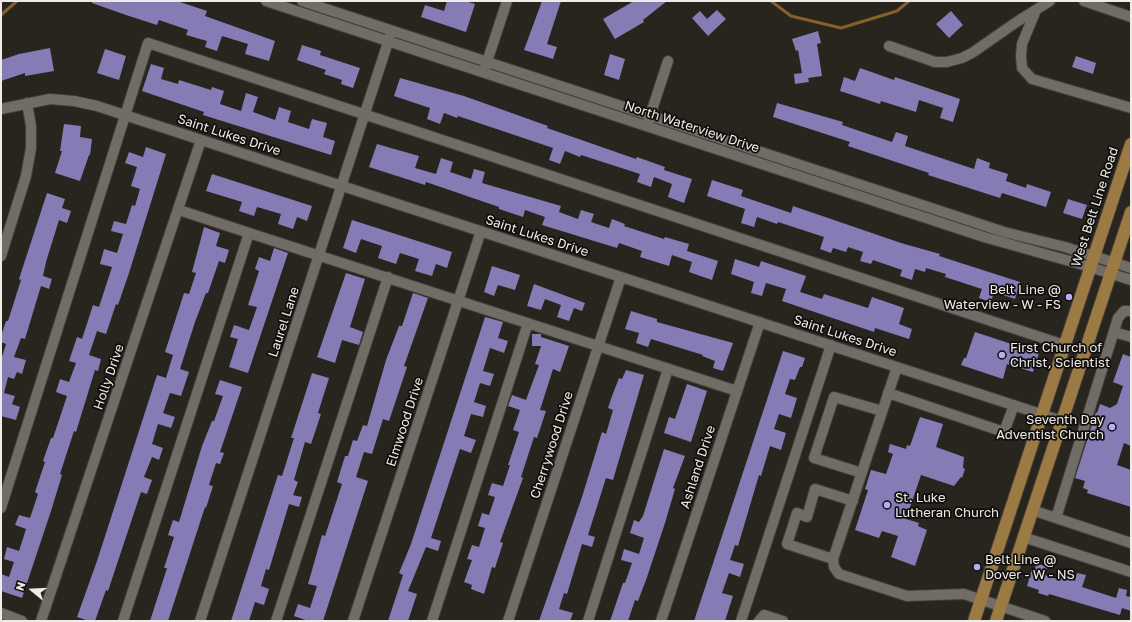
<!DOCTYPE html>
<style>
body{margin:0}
#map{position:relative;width:1132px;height:622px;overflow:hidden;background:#28241e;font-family:"Golos Text",sans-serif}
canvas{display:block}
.frame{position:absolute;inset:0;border:2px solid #efece8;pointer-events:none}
.north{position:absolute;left:12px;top:570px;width:40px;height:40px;-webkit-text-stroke:3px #0f0e0b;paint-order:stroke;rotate:288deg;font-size:11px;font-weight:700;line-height:16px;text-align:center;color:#efece8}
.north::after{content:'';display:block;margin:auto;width:14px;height:18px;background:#efece8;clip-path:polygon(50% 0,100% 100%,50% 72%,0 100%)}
</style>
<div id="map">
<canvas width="1132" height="622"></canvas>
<div class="frame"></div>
<div class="north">N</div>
</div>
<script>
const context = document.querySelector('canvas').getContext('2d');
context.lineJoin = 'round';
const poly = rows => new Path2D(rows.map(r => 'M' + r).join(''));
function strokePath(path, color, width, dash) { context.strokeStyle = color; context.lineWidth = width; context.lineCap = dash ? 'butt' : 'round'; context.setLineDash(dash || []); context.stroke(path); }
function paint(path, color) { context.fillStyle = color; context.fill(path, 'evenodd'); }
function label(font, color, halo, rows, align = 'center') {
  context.font = font + ' "Golos Text",sans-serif'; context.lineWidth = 3.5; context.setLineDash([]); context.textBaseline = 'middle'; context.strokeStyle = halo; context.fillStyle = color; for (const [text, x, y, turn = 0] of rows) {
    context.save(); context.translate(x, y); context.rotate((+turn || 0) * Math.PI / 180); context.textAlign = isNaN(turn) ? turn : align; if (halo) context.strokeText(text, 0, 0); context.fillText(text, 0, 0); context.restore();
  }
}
strokePath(poly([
 [771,1,791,16,841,28,897,11,909,1],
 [1,15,17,1]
]), '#84612a', 3);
paint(poly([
 [92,1,177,1,207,11,205,16,275,41,269,61,245,54,248,44,222,36,217,51,205,47,207,41,186,35,188,30,159,20,157,25,126,15,92,3],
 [447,1,465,1,475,4,466,32,421,17,425,5,444,11],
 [542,1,561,1,547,44,557,47,553,59,524,50],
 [634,1,667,1,643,20,644,22,615,39,603,19],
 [717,10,726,19,708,36,692,18,700,11,707,19],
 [951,11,963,25,949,38,936,24],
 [818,31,821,43,817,44,822,76,808,78,809,82,795,84,794,74,802,73,798,50,796,51,792,39],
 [302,45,321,51,320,55,360,68,353,88,341,84,342,80,324,74,326,70,297,60],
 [50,48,54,71,25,76,25,73,1,81,1,60,19,54],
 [105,49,126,56,119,80,97,73],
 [610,54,625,59,619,80,604,75],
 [1076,56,1096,63,1093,74,1072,67],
 [151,64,164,68,161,79,178,84,179,80,211,90,212,87,224,91,220,104,241,111,246,93,258,97,253,112,275,120,279,107,291,111,288,122,309,129,312,119,327,123,323,137,335,141,331,155,203,115,204,112,142,91],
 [860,68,894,80,895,77,960,99,953,122,940,118,943,108,919,100,916,112,881,101,880,104,840,91,844,77,855,81],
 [400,78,464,96,548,126,547,128,636,159,637,157,665,167,664,170,692,179,684,203,668,197,672,184,654,177,651,187,637,182,640,174,581,155,580,157,565,151,560,164,549,160,553,148,458,116,457,118,444,113,440,124,427,119,430,108,394,96],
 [777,103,843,122,842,125,892,142,896,132,908,136,905,146,974,169,977,158,990,163,989,168,1008,174,1006,181,1026,188,1027,184,1051,192,1046,207,1002,193,1000,198,928,175,929,173,848,146,850,142,773,117],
 [64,124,81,126,80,137,92,139,90,155,89,155,80,181,55,173,62,151,60,151],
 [377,144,419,156,415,168,436,174,441,158,453,162,450,172,471,179,474,169,485,172,482,183,561,206,559,212,578,219,581,210,594,214,591,222,609,228,612,219,625,224,624,226,664,239,665,237,689,244,687,251,718,261,712,280,689,272,692,262,672,255,669,266,640,257,642,251,619,243,617,248,542,225,545,217,525,210,523,217,499,209,499,207,426,182,425,185,369,167],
 [146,147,166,154,129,273,118,305,116,304,106,334,97,331,89,355,101,359,98,371,95,370,76,432,74,431,60,474,62,475,51,511,22,598,1,591,1,574,9,577,14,562,4,559,7,547,19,551,26,529,15,525,19,515,30,518,38,494,35,492,45,462,43,461,51,438,53,438,67,396,56,392,60,379,69,382,76,363,69,361,77,337,82,339,93,305,99,307,112,267,100,264,104,249,117,253,123,234,111,231,114,221,126,224,132,205,135,206,140,189,131,186,137,167,125,163,129,152,143,157],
 [212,174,312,206,307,221,297,217,293,229,278,224,281,214,257,207,254,216,239,211,242,202,206,191],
 [712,180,743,190,741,196,791,213,793,206,901,243,940,254,939,256,1020,282,1015,299,994,292,991,302,979,298,982,289,945,277,946,274,926,268,925,272,915,269,912,280,900,276,902,270,873,260,871,264,860,261,863,252,848,247,846,252,833,248,831,253,820,249,824,237,778,222,777,224,757,217,754,227,741,223,745,209,707,196],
 [47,193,65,199,62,208,71,211,67,223,59,220,46,262,43,276,52,279,49,289,41,286,25,339,21,338,14,357,26,360,22,374,17,372,14,379,8,377,4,393,15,396,12,404,20,407,16,420,1,416,1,360,6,344,1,342,1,336,6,321,8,321,21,280,19,279],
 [1068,199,1087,205,1082,219,1063,213],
 [352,220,452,252,447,268,436,264,432,276,415,271,419,259,400,253,396,264,378,258,382,246,361,239,356,253,343,248],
 [204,227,220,233,216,246,229,250,225,263,219,261,208,293,206,293,195,322,180,369,189,372,181,396,170,393,163,413,175,417,171,428,158,424,152,444,163,448,159,460,152,457,144,477,152,480,147,494,141,492,108,591,106,590,95,621,89,621,77,617,97,561,157,375,166,378,173,355,165,352,184,293,189,294,196,273,192,272],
 [274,248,288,253,248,373,229,367,238,339,230,337,234,325,249,330,257,307,248,305,259,271,255,269,259,257,270,261],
 [735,259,759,267,761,261,806,276,800,292,822,299,824,294,868,308,872,297,904,308,899,324,912,329,909,339,875,328,874,332,782,301,786,289,766,283,762,296,751,293,754,282,731,274],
 [492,266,520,275,515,290,498,285,494,296,484,292],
 [346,273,365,279,350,327,363,332,359,345,342,340,335,363,317,357],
 [534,284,585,303,582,311,574,308,569,321,557,317,561,305,545,299,541,310,527,306],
 [413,293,428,298,404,366,407,367,389,421,383,419,372,454,364,452,356,477,368,481,323,621,308,621,294,616,298,604,310,608,317,586,308,584,322,535,325,536,342,484,337,482,345,456,348,456,353,440,357,441,363,425,367,426,386,360,399,326,402,326],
 [631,311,657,319,657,322,733,343,723,371,713,368,715,361,702,356,703,355,651,339,648,347,636,343,639,333,625,329],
 [485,317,503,322,498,338,508,341,504,353,490,348,483,371,494,374,490,386,480,383,474,402,486,406,483,417,471,414,464,436,476,440,471,453,460,449,431,538,441,541,438,551,426,547,408,591,417,594,408,621,388,621,403,575,399,573,411,544],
 [975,332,1039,353,1033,372,1007,364,1003,379,961,365,964,358,966,358],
 [532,334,541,334,541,337,569,346,560,372,553,369,540,410,546,411,537,438,534,437,521,477,523,478,500,542,503,543,495,568,492,567,484,594,471,589,472,585,464,582,472,560,467,559,472,545,479,547,485,528,478,526,482,513,489,515,495,497,488,495,492,483,503,486,510,465,508,465,519,432,513,430,520,410,508,406,512,395,526,400,539,365,535,364,541,346,532,346],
 [783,351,805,358,802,367,800,367,795,380,790,379,785,394,797,398,791,418,779,414,774,429,786,433,781,450,770,446,761,476,759,475,738,546,735,545,730,560,744,564,740,577,729,573,722,593,733,596,725,621,694,621],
 [1123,354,1131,357,1131,446,1124,443,1117,465,1131,470,1131,507,1087,493,1088,490,1083,488,1085,481,1075,478,1096,412,1097,413,1100,404,1110,408,1117,404,1123,386,1113,382],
 [626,370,644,375,613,480,606,478,588,535,595,537,592,547,582,544,567,594,564,593,559,609,573,613,570,621,539,621,582,497,602,432,606,434,613,410,608,408,612,396,619,378,622,379],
 [312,373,329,378,318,413,321,414,311,444,305,442,294,480,298,482,293,495,302,497,299,507,289,504,269,570,266,569,261,586,269,589,264,605,255,602,249,621,231,621,278,475,282,476,294,438,291,438],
 [220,380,242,387,220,452,224,453,220,464,216,463,209,485,213,486,206,508,205,507,168,621,150,621,167,568,164,568,174,537,168,535,173,520,179,522,202,446,212,421,214,421,223,396,215,394],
 [687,384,707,391,691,442,664,433,669,417,675,419],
 [920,417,943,424,936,447,964,457,963,468,965,469,962,478,961,477,954,486,921,475,906,519,919,523,918,526,927,530,915,566,891,557,898,536,882,531,879,538,855,530,868,490,865,489,866,486,871,470,886,474,893,454,888,452,890,444,906,449,907,445,910,446],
 [664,449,685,456,673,488,675,489,665,523,646,580,638,601,635,600,628,621,610,621,623,583,625,583,632,563,621,560,624,549,639,554,644,538,630,533,634,520,639,522,643,516],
 [1036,563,1047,567,1045,575,1060,580,1061,576,1075,581,1077,573,1086,575,1082,587,1116,598,1119,588,1127,590,1126,596,1131,597,1131,611,1122,608,1120,615,1049,594,1048,596,1038,593,1039,590,1027,586,1032,569,1035,569]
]), '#867cb5');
const minor = poly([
 [266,1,984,237,1080,264,1131,280],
 [302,1,1004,232,1065,247,1131,268],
 [1084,1,1131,17],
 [1036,10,1022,44,1021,56,1022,68,1032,79,1131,108],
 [889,46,935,62,947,62,962,58,972,53,1018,21,1050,1],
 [485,68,507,1],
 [1,109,50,99,74,101,97,106,1062,421],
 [648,122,668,61],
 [179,210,249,233],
 [1,256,26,176,31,148,31,126,27,103],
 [1114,332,1131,337],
 [897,367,833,559,834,567,839,574,907,596,964,594,1045,621],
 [888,393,1004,432,1014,405],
 [862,473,814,458,834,397,882,411],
 [1,508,148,43,1064,345],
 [1032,510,1131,543],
 [1056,518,1118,318,1124,311,1131,311],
 [1023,537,1131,572],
 [833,559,787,544,797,513,807,517,815,489,853,501],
 [1,613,22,621],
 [41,621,201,140],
 [123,621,249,233,737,391],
 [200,621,390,36],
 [276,621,388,277],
 [353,621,481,231],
 [432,621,528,323],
 [508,621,621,277],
 [588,621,668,369],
 [661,621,760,322],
 [741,621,831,345],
 [759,621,764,615,783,621]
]);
const major = poly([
 [974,621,1131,144],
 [996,621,1131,212]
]);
strokePath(minor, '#423e39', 12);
strokePath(major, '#423e39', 14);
strokePath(minor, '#716c66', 10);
strokePath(major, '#9c7a43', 12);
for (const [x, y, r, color] of [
 [1069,297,4,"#b8abf7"],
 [1002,355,4,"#b8abf7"],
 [1112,427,4,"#b8abf7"],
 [887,505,4,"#b8abf7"],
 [977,567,4,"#b8abf7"]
]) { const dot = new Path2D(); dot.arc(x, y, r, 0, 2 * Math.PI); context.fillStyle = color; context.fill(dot); strokePath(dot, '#0f0e0b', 1.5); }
label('13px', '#efece8', '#0f0e0b', [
 ["North Waterview Drive",692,127,18],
 ["Saint Lukes Drive",229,135,18],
 ["West Belt Line Road",1095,207,-72],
 ["Saint Lukes Drive",537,236,18],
 ["Laurel Lane",284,322,-72],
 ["Saint Lukes Drive",845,336,18],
 ["Holly Drive",109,377,-71],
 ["Elmwood Drive",405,422,-72],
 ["Cherrywood Drive",552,445,-72],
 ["Ashland Drive",698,467,-72]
]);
label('13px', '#efece8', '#0f0e0b', [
 ["Belt Line @",1061,290,"right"],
 ["Waterview - W - FS",1061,305,"right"],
 ["First Church of",1010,348],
 ["Christ, Scientist",1010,363],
 ["Seventh Day",1104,420,"right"],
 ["Adventist Church",1104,435,"right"],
 ["St. Luke",895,498],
 ["Lutheran Church",895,513],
 ["Belt Line @",985,560],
 ["Dover - W - NS",985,575]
], 'left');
</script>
